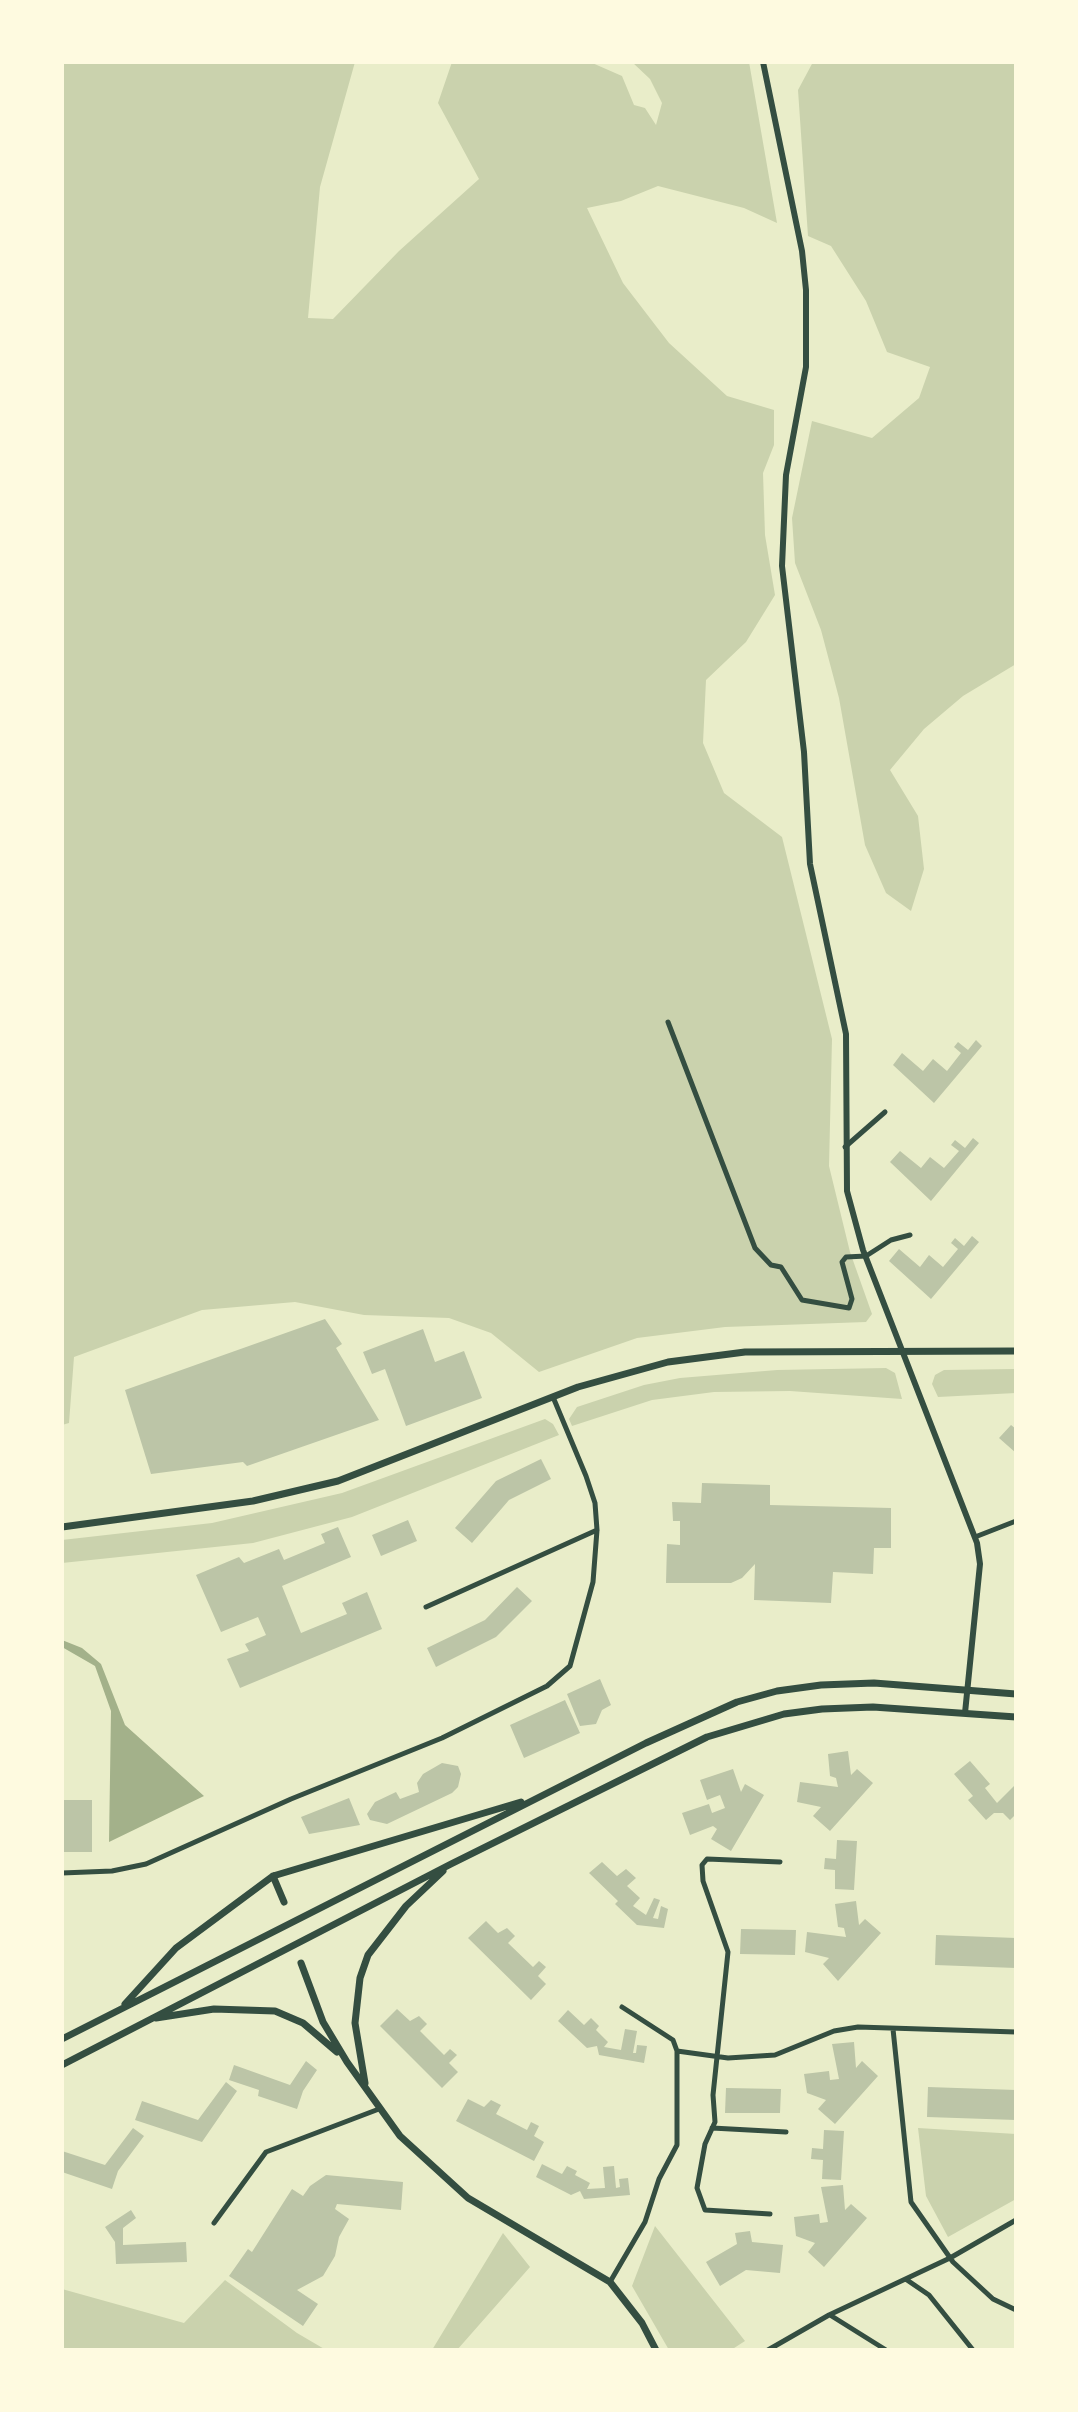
<!DOCTYPE html>
<style>
body{margin:0}
#map{position:relative;width:1078px;height:2412px;overflow:hidden;background:#e9edc9;font-family:"Noto Serif",serif}
canvas{display:block}
.frame{position:absolute;inset:0;border:64px solid #fefae0;pointer-events:none}
</style>
<div id="map">
<canvas width="1078" height="2412"></canvas>
<div class="frame"></div>
</div>
<script>
const context = document.querySelector('canvas').getContext('2d');
context.lineJoin = 'round';
function paint(path, color) { context.fillStyle = color; context.fill(path, 'evenodd'); }
const poly = rows => new Path2D(rows.map(r => 'M' + r).join(''));
function strokePath(path, color, width, dash) { context.strokeStyle = color; context.lineWidth = width; context.lineCap = dash ? 'butt' : 'round'; context.setLineDash(dash || []); context.stroke(path); }
paint(poly([
 [62,62,355,62,320,187,308,318,333,319,399,251,479,179,438,103,452,62,590,62,622,76,634,105,645,108,656,125,662,103,650,79,632,62,749,62,777,223,744,208,658,186,621,201,587,208,623,283,669,343,727,396,774,410,774,445,763,473,765,535,775,595,746,642,706,680,703,743,724,793,782,837,832,1039,829,1166,850,1252,872,1314,866,1322,725,1327,637,1338,539,1372,491,1333,449,1318,364,1315,295,1302,202,1310,74,1357,69,1423,62,1425],
 [813,62,1016,62,1016,664,963,696,924,729,890,770,918,816,924,869,911,911,886,893,865,845,839,698,821,630,795,563,792,518,812,421,872,438,919,398,930,367,887,352,866,301,831,246,808,236,798,90],
 [886,1368,895,1373,902,1399,790,1391,714,1392,652,1400,572,1426,569,1419,577,1407,644,1385,680,1378,777,1370],
 [1016,1369,1016,1393,938,1397,932,1384,935,1375,944,1370],
 [545,1419,553,1424,559,1435,352,1517,253,1543,62,1563,62,1540,212,1523,342,1493],
 [918,2128,1016,2134,1016,2199,948,2237,926,2196],
 [655,2226,745,2341,731,2350,669,2350,632,2286],
 [503,2233,530,2267,457,2350,432,2350],
 [225,2280,297,2333,326,2350,62,2350,62,2289,184,2323]
]), '#cad2ad');
paint(poly([
 [62,1640,82,1648,101,1664,125,1725,204,1796,109,1842,111,1711,95,1666,62,1647]
]), '#a3b18a');
paint(poly([
 [976,1040,982,1046,934,1103,893,1065,902,1053,923,1071,933,1059,947,1071,961,1053,954,1047,958,1042,968,1050],
 [973,1138,979,1143,931,1201,890,1162,900,1151,921,1168,930,1157,944,1168,959,1151,951,1145,955,1140,965,1148],
 [972,1236,979,1242,931,1299,889,1261,899,1249,920,1267,929,1255,943,1267,958,1249,951,1243,955,1238,964,1246],
 [325,1319,342,1344,336,1348,379,1420,247,1466,243,1462,151,1474,125,1390],
 [423,1329,435,1362,464,1351,482,1398,406,1426,385,1369,372,1374,363,1352],
 [1011,1425,1016,1429,1016,1453,999,1438],
 [541,1459,551,1479,509,1500,472,1543,455,1528,496,1481],
 [702,1483,770,1485,770,1505,891,1508,891,1548,874,1548,873,1574,833,1572,831,1603,754,1600,755,1564,742,1578,731,1583,666,1583,667,1544,680,1545,680,1521,673,1521,672,1502,701,1503],
 [408,1520,417,1541,381,1556,372,1535],
 [338,1527,351,1557,282,1586,301,1633,347,1614,342,1603,367,1592,382,1629,240,1688,227,1659,249,1651,245,1644,266,1635,258,1617,221,1632,196,1575,239,1557,244,1563,279,1549,284,1560,325,1543,321,1534],
 [517,1587,532,1601,496,1637,436,1667,427,1648,485,1620],
 [600,1679,611,1705,602,1710,596,1724,580,1726,567,1694],
 [565,1700,580,1733,524,1758,510,1725],
 [848,1751,851,1775,857,1769,873,1783,830,1831,813,1816,821,1807,797,1802,800,1782,838,1787,836,1778,830,1776,828,1754],
 [970,1761,990,1784,985,1788,997,1803,1016,1784,1016,1814,1010,1820,1003,1813,994,1813,986,1820,968,1800,973,1796,954,1774],
 [442,1763,458,1766,461,1774,458,1787,452,1793,387,1824,370,1820,367,1814,375,1802,396,1792,400,1799,419,1792,417,1783,423,1774],
 [733,1769,741,1792,745,1784,764,1795,731,1851,711,1839,717,1829,713,1826,690,1835,682,1813,709,1804,712,1813,725,1808,720,1795,707,1800,700,1780],
 [349,1798,360,1825,309,1834,301,1817],
 [62,1800,92,1800,92,1852,62,1852],
 [837,1840,857,1841,854,1890,835,1889,835,1870,824,1869,825,1858,836,1859],
 [602,1862,617,1876,626,1869,636,1878,627,1886,640,1898,633,1906,646,1915,654,1898,660,1900,653,1918,658,1919,661,1906,668,1909,664,1928,637,1925,615,1904,618,1901,589,1873],
 [856,1901,859,1925,865,1919,881,1933,838,1981,823,1964,829,1958,805,1952,807,1932,846,1937,844,1928,838,1927,835,1904],
 [486,1921,498,1933,507,1928,515,1936,508,1943,533,1967,539,1961,546,1967,538,1976,546,1984,531,2000,468,1938],
 [741,1929,796,1930,795,1955,740,1954],
 [936,1935,1016,1938,1016,1968,935,1965],
 [397,2009,410,2021,419,2016,427,2024,420,2031,444,2055,450,2049,457,2055,449,2063,458,2072,442,2088,380,2026],
 [568,2010,584,2025,591,2018,599,2026,596,2030,608,2042,604,2047,621,2050,625,2029,637,2031,633,2053,636,2053,637,2045,647,2046,644,2063,599,2055,597,2046,587,2048,558,2021],
 [854,2042,856,2068,862,2061,878,2076,835,2124,818,2109,826,2100,807,2093,804,2074,829,2071,830,2080,839,2079,832,2044],
 [306,2061,317,2070,303,2091,297,2109,258,2096,259,2090,229,2080,234,2065,290,2085],
 [226,2082,237,2091,202,2142,135,2120,142,2101,198,2120],
 [928,2087,1016,2090,1016,2120,927,2117],
 [726,2088,781,2089,780,2113,725,2113],
 [468,2099,484,2107,491,2100,501,2105,496,2114,527,2130,531,2122,539,2126,534,2136,544,2142,534,2161,456,2121],
 [133,2128,144,2136,118,2171,112,2189,62,2172,62,2151,105,2165],
 [824,2130,844,2131,841,2180,822,2179,823,2160,811,2159,812,2148,823,2149],
 [542,2164,562,2174,567,2166,577,2171,575,2175,590,2183,587,2189,605,2188,603,2167,614,2166,616,2188,620,2187,619,2179,628,2178,630,2195,584,2199,580,2191,571,2195,536,2177],
 [326,2175,403,2182,401,2210,337,2204,335,2209,349,2219,339,2237,335,2256,323,2276,297,2290,318,2304,303,2326,229,2276,248,2249,252,2252,292,2189,303,2196,310,2186],
 [843,2185,845,2210,851,2204,867,2218,824,2267,808,2252,815,2243,796,2236,794,2217,819,2214,820,2223,828,2222,821,2187],
 [131,2210,136,2218,123,2228,123,2245,186,2242,187,2262,116,2264,115,2242,105,2227],
 [750,2231,752,2242,783,2245,780,2273,746,2270,720,2286,706,2262,737,2244,735,2233]
]), '#bcc5a7');
strokePath(poly([
 [668,1022,755,1248,771,1265,781,1267,802,1300,849,1308,852,1299,842,1262,846,1257,866,1256,891,1240,910,1235],
 [845,1147,885,1112],
 [975,1537,1016,1521],
 [426,1607,597,1530],
 [62,1873,112,1871,146,1864,291,1799,442,1738,547,1686,570,1666,593,1582,597,1530,595,1503,586,1476,553,1397],
 [622,2007,673,2040,677,2051,728,2058,775,2055,834,2031,858,2027,1016,2032],
 [893,2029,911,2202,953,2262,993,2299,1016,2310],
 [712,2128,786,2132],
 [770,2214,705,2210,697,2188,705,2144,715,2122,713,2095,728,1952,703,1881,702,1865,707,1859,780,1862],
 [214,2223,266,2152,379,2109],
 [907,2280,929,2295,973,2350],
 [610,2282,645,2222,659,2179,677,2145,677,2051],
 [830,2315,886,2350],
 [768,2350,829,2315,950,2258,1016,2220]
]), '#344e41', 5);
strokePath(poly([
 [763,62,802,251,806,290,806,367,786,475,782,566,804,752,810,864,846,1034,847,1191,863,1250,977,1543,980,1564,965,1713]
]), '#344e41', 6);
strokePath(poly([
 [62,1527,253,1501,338,1481,578,1387,668,1362,745,1352,1016,1351],
 [273,1876,284,1902],
 [301,1963,323,2022,347,2062,400,2136,468,2198,610,2282,642,2323,656,2350],
 [125,2004,176,1948,273,1876,521,1802],
 [156,2018,214,2009,275,2011,303,2023,337,2052],
 [62,2039,646,1743,737,1702,777,1691,821,1685,874,1683,1016,1694],
 [62,2065,451,1864,707,1737,784,1714,822,1709,873,1707,1016,1717],
 [365,2083,355,2023,360,1978,368,1955,406,1906,443,1871]
]), '#344e41', 7);
</script>
